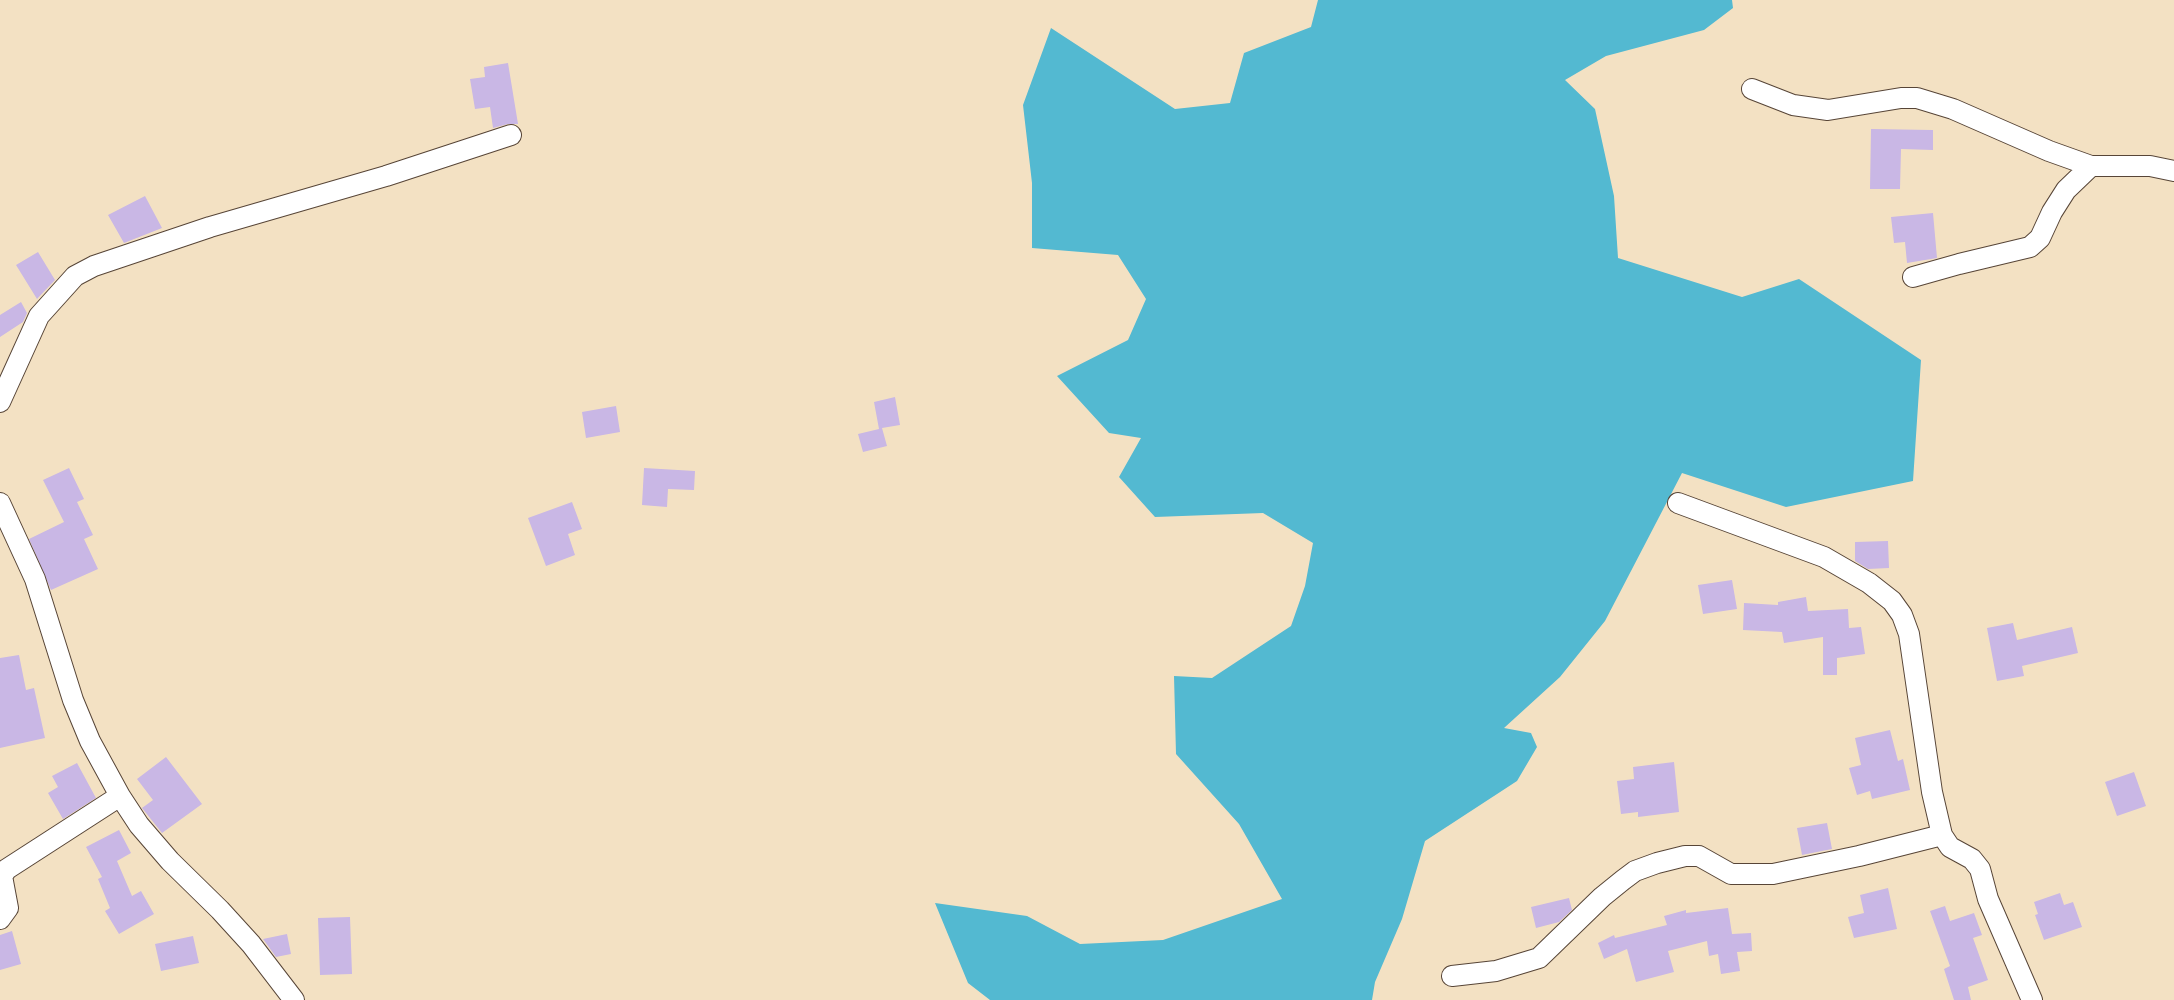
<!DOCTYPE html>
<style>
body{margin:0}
canvas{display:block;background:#f3e1c3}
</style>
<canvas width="2174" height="1000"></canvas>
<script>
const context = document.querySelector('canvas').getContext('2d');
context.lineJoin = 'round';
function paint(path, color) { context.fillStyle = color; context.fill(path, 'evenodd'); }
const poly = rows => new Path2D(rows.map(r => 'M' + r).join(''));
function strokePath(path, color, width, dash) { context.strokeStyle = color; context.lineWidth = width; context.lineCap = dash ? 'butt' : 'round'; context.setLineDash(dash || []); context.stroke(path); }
paint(poly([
 [1318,0,1732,0,1733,8,1704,30,1606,56,1565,80,1595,109,1614,196,1618,258,1742,297,1799,279,1921,360,1913,481,1786,507,1682,473,1605,621,1560,677,1504,728,1531,733,1537,747,1517,781,1425,841,1402,919,1375,982,1372,1000,990,1000,968,983,935,903,1027,916,1080,944,1163,940,1282,899,1239,824,1176,754,1174,676,1212,678,1291,626,1305,586,1313,543,1263,513,1155,517,1119,477,1141,438,1109,433,1057,376,1128,340,1146,299,1118,255,1032,248,1032,183,1023,105,1051,28,1175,109,1230,103,1244,53,1311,27]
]), '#53b9d1');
paint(poly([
 [508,63,518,124,508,124,493,128,490,107,475,109,470,79,485,77,484,67],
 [1871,129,1933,130,1933,150,1901,149,1900,189,1870,189],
 [145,196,162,228,124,243,108,215],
 [1933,213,1937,258,1907,263,1905,242,1894,243,1891,217],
 [38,252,55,280,37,299,16,265],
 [21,302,27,313,23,322,0,337,0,315],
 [895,397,900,425,882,428,887,446,863,452,858,434,879,429,874,402],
 [616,406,620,432,586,438,582,412],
 [69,468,84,499,77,502,93,535,84,539,98,569,51,590,29,539,64,522,43,480],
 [644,468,695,471,694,490,668,489,667,507,642,505],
 [572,502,582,529,568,534,575,555,546,566,528,518],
 [1888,541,1889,568,1868,569,1855,561,1855,542],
 [1732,580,1737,609,1703,614,1698,585],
 [1806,597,1808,611,1848,609,1849,628,1861,627,1865,654,1837,658,1837,675,1823,675,1823,637,1784,643,1782,632,1743,630,1744,603,1778,605,1778,602],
 [2013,623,2017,640,2072,627,2078,653,2022,666,2024,676,1997,681,1987,628],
 [19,655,26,690,34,688,45,738,0,748,0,658],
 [1890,730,1898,761,1903,759,1910,790,1872,799,1870,791,1857,795,1849,768,1861,765,1855,738],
 [166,757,202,804,162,833,142,808,153,800,137,779],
 [1674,762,1679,812,1638,817,1638,812,1621,814,1617,781,1634,779,1633,767],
 [77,763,96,798,63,819,48,793,58,787,52,776],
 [2134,772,2146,806,2117,816,2105,782],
 [1827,823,1832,849,1802,855,1797,828],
 [119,830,131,853,117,861,132,896,141,891,154,914,119,934,105,911,110,908,98,879,102,877,86,847],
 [1888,888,1897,929,1854,938,1848,917,1864,913,1860,895],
 [2060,893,2064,905,2073,902,2082,927,2044,940,2035,915,2038,914,2034,902],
 [1569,898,1572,910,1559,922,1536,928,1531,907],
 [1945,906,1950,921,1974,913,1982,935,1973,938,1988,980,1968,987,1971,1000,1954,1000,1944,969,1950,966,1930,911],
 [1728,908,1732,934,1751,933,1752,951,1737,952,1740,971,1721,974,1718,954,1709,956,1707,941,1668,951,1674,972,1636,982,1627,949,1604,959,1598,943,1614,935,1615,938,1667,925,1664,916,1686,910,1686,913],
 [350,917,352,974,320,975,318,918],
 [12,931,21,964,0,970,0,935],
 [287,934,291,954,276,957,263,939],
 [193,936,199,963,161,971,155,944]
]), '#c9b7e5');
const minor = poly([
 [1752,89,1793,105,1828,110,1901,98,1917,98,1953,109,2049,151,2091,166,2150,166,2174,171],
 [1913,277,1959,264,2030,247,2040,238,2052,212,2066,190,2091,166],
 [0,402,39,316,75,276,94,266,210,227,386,176,511,135],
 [0,503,35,579,73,700,90,741,120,796,139,825,170,861,220,910,251,944,294,1000],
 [1678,503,1824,557,1869,583,1892,601,1902,615,1909,634,1932,792,1942,835,1950,847,1972,859,1980,869,1988,899,2032,1000],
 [0,919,8,908,2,876,7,869,120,796],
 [1452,976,1496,971,1539,958,1602,897,1623,880,1635,871,1657,863,1685,856,1699,856,1731,874,1773,874,1859,856,1942,835]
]);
strokePath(minor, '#574537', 22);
strokePath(minor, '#fff', 20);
</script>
